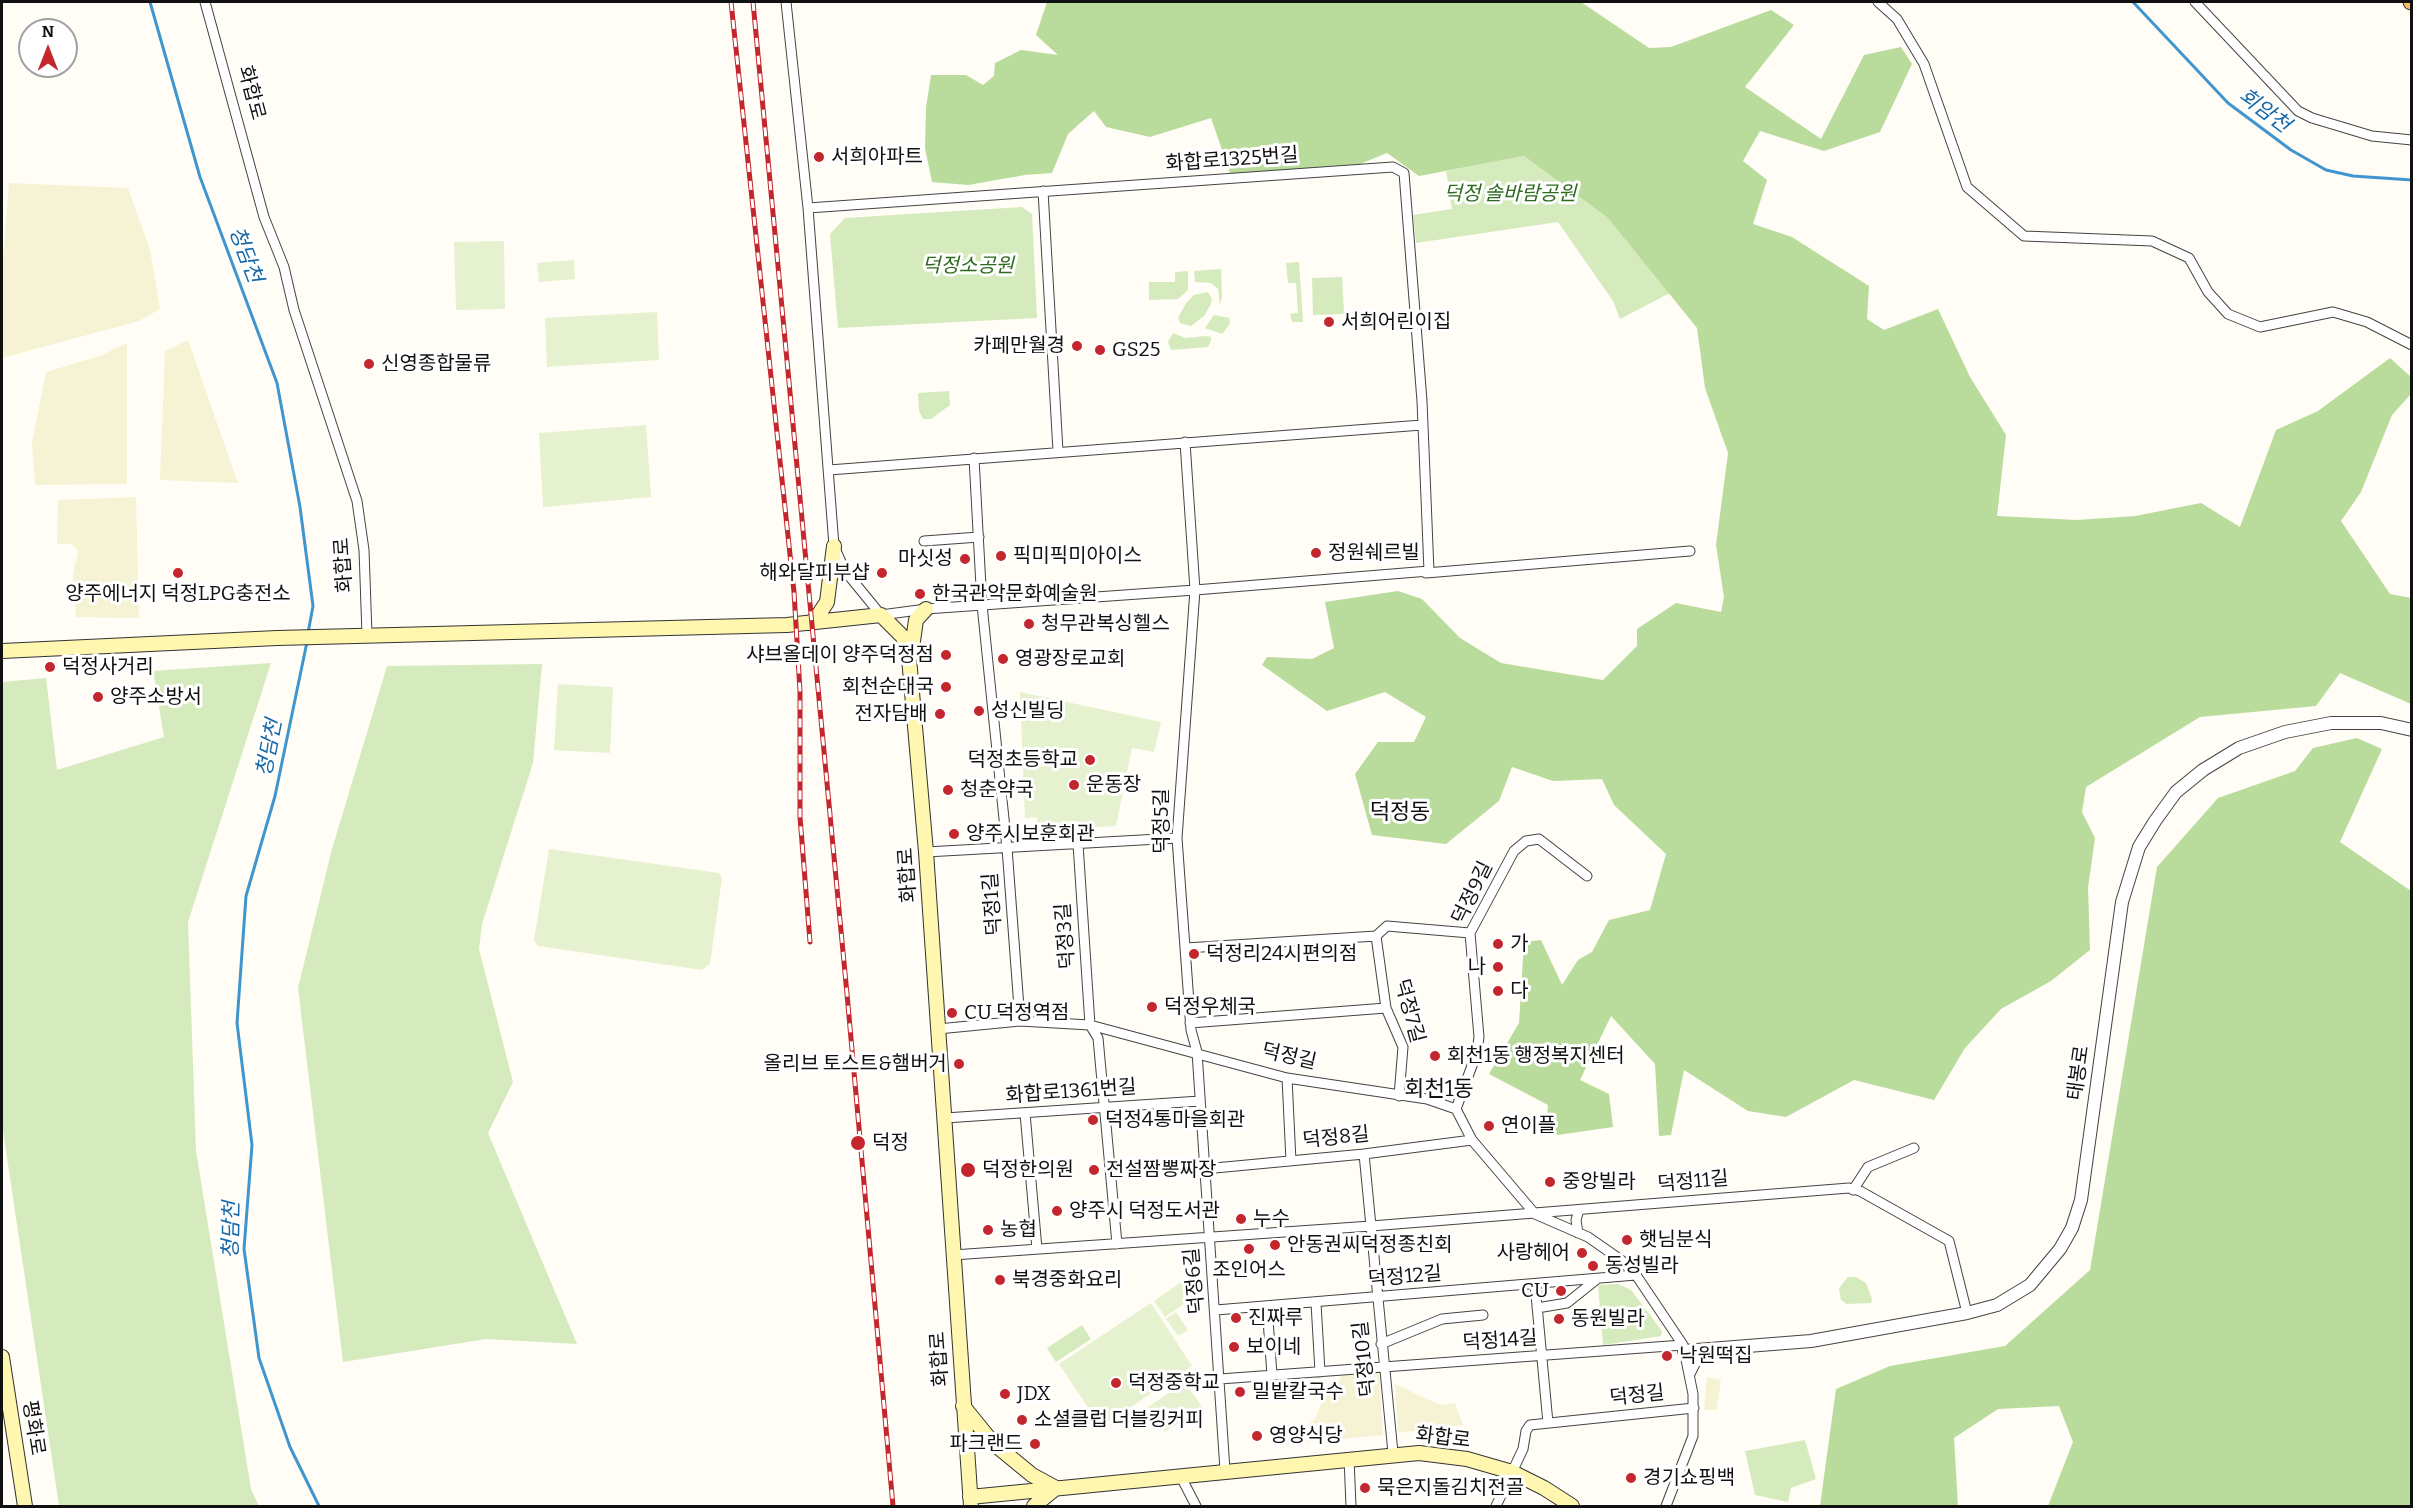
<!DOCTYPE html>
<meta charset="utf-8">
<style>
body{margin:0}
#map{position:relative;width:2413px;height:1508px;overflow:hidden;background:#fffdf5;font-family:Bitter,serif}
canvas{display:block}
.frame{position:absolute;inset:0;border:3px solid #111;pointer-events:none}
.north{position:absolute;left:18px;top:18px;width:60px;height:60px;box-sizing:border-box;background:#fff;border:2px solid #a0a0a0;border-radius:50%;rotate:0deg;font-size:16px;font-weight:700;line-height:24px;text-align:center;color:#111}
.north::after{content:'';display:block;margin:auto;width:21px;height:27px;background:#c4262e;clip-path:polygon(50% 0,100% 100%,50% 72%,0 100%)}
</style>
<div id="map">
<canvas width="2413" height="1508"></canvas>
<div class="frame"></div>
<div class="north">N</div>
</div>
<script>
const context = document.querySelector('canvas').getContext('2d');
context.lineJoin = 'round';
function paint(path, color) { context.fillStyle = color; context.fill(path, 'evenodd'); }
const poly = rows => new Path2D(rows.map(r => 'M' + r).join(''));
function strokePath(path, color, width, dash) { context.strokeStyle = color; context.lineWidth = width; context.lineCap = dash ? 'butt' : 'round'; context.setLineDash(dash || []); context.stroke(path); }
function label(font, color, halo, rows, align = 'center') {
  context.font = font + ' Bitter,"Noto Sans KR",serif'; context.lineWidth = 6; context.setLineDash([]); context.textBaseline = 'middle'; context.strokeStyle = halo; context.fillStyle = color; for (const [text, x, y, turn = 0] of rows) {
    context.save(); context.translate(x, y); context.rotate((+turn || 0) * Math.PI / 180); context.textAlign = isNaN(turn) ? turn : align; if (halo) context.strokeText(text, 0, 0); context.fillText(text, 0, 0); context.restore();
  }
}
paint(poly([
 [9,183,128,188,150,250,160,309,139,321,2,358,2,271],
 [188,340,238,483,160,480,165,351],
 [127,343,127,484,35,485,32,442,46,372,100,356],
 [136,497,139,618,76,617,73,574,78,551,72,544,57,544,58,500],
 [1376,1372,1379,1375,1383,1435,1279,1445,1315,1419,1322,1402,1343,1375],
 [1707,1377,1721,1380,1717,1410,1704,1410],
 [1395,1384,1440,1405,1455,1403,1463,1425,1398,1433]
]), '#f6f3d4');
paint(poly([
 [1524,156,1608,218,1670,293,1620,319,1613,301,1558,222,1416,243,1413,215,1452,209,1446,171],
 [1022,207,1032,214,1037,318,838,328,830,234,845,218],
 [1299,262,1303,322,1292,322,1290,314,1298,313,1296,283,1288,283,1286,263],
 [1221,269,1222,296,1220,305,1218,289,1211,283,1195,282,1194,271],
 [1188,271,1188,290,1178,299,1149,300,1149,282,1175,282,1175,272],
 [1342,277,1344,314,1313,315,1312,278],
 [1208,292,1212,299,1211,304,1204,316,1191,326,1180,323,1178,318,1186,303,1194,295],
 [1214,315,1229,318,1230,324,1222,334,1205,328],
 [1173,333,1185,338,1206,336,1211,337,1211,340,1208,347,1171,350,1168,342],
 [949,391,950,405,931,419,923,419,919,411,918,393],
 [271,663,188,922,196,1151,251,1489,259,1506,59,1506,2,1124,2,682,46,678,57,770,164,737,153,671],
 [542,664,533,763,482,924,479,949,513,1082,488,1133,577,1344,486,1339,343,1362,298,988,332,849,387,666],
 [1848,1277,1856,1277,1866,1283,1872,1299,1871,1303,1847,1304,1841,1300,1839,1288],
 [1618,1284,1631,1290,1662,1331,1661,1336,1603,1345,1598,1285],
 [1082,1325,1091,1339,1056,1362,1047,1348],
 [1805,1440,1816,1479,1791,1488,1788,1502,1755,1495,1745,1451]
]), '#d5ebbd');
paint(poly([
 [1047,2,1581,2,1649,48,1671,47,1771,10,1794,25,1745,87,1821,139,1864,55,1901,47,1912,64,1880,132,1824,151,1760,131,1743,161,1767,180,1753,224,1792,237,1869,286,1867,319,1884,330,1938,309,1970,377,2006,435,1997,516,2077,520,2135,516,2201,503,2240,527,2276,430,2318,411,2390,358,2411,377,2411,394,2392,415,2361,492,2341,521,2390,594,2411,598,2411,704,2340,673,2316,706,2200,717,2086,787,2082,812,2095,838,2088,888,2090,950,2051,981,2001,1009,1965,1048,1934,1100,1854,1080,1786,1117,1748,1111,1684,1070,1671,1135,1659,1136,1655,1064,1611,1016,1580,1080,1609,1094,1613,1127,1558,1135,1546,1128,1548,1105,1489,1074,1519,1023,1524,942,1541,940,1562,985,1578,960,1592,952,1609,920,1650,910,1666,854,1614,805,1602,779,1553,781,1512,767,1499,801,1446,844,1372,835,1355,774,1378,742,1414,742,1426,717,1385,692,1327,711,1262,665,1267,657,1312,659,1334,648,1325,602,1398,591,1422,599,1460,638,1501,663,1603,680,1637,646,1637,629,1676,603,1721,612,1724,597,1716,545,1728,453,1705,388,1697,328,1608,218,1524,156,1419,176,1387,153,1360,164,1231,176,1211,118,1150,137,1106,127,1094,111,1068,134,1052,173,1025,175,968,185,932,182,925,148,926,108,931,75,966,75,983,85,994,76,995,63,1021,50,1058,55,1036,35],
 [2357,738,2382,749,2340,842,2411,891,2411,1506,2048,1506,2073,1442,2059,1406,1998,1409,1954,1438,1958,1506,1820,1506,1836,1389,1890,1366,2005,1346,2090,1270,2157,867,2218,798,2295,771,2313,748]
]), '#b9dc9c');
paint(poly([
 [504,241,505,309,456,310,454,242],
 [574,260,575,279,539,282,537,263],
 [657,312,659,360,547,367,545,318],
 [646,425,651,497,543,507,539,433],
 [558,684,613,687,610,753,554,750],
 [1020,692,1161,722,1154,752,1132,748,1116,826,1037,830,1037,817,1025,818],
 [549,849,719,873,722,878,710,964,702,970,538,946,534,940],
 [1184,1280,1195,1296,1165,1317,1154,1301],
 [1151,1303,1192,1366,1101,1427,1059,1364],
 [1176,1312,1188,1330,1178,1336,1166,1319],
 [1185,1382,1202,1407,1165,1432,1148,1407]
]), '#e6f2cf');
strokePath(poly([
 [150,2,200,177,277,383,300,507,313,606,308,633],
 [2133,2,2228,103,2291,150,2326,170,2353,176,2412,180],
 [307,642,275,796,246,896,237,1023,252,1145,244,1249,259,1358,290,1447,319,1506]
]), '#3f96cf', 3);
const minor = poly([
 [205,2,264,217,284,267,294,310,357,501,364,550,367,635],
 [786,2,808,208,834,546,845,571,881,615,926,609,1195,590,1185,442],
 [1878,2,1897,19,1924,64,1967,187,2024,236,2152,241,2189,258,2208,292,2228,314,2260,327,2333,312,2367,322,2412,345],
 [2195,2,2298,111,2312,118,2372,136,2412,140],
 [1043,191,1058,451],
 [808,208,1393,167,1404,173,1422,401,1429,571,1195,590,1177,838,1191,1030,1197,1052,1225,1470],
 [974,458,982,605,1007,848,1020,1021],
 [829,470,1422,425],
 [924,541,979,537],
 [1426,573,1690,551],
 [1078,844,1090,1025,1098,1038,1117,1244],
 [926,852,1177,838],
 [1376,936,1386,1008,1403,1047,1399,1096],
 [1186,948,1376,936,1387,926,1470,933],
 [1190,1023,1386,1008],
 [938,1029,1020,1021,1090,1025,1287,1078,1427,1099,1456,1109,1472,1140,1535,1214,1588,1237,1621,1260,1636,1275,1683,1345,1693,1394,1693,1436,1666,1506],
 [1287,1078,1291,1161],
 [1456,1109,1477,1052,1479,1037,1470,933,1514,851,1526,841,1539,839,1587,876],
 [1025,1113,1037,1249],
 [945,1118,1200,1101],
 [1364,1154,1393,1453],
 [1204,1169,1364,1154,1472,1140],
 [1853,1190,1868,1167,1914,1148],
 [1578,1233,1576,1220,1579,1210],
 [953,1255,1371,1226,1849,1188,1860,1191,1949,1241,1967,1313],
 [1535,1284,1548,1423],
 [1316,1303,1320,1372],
 [1267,1306,1272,1375],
 [1537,1308,1567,1303,1597,1279],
 [1216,1310,1636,1275],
 [1381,1344,1442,1319,1483,1315],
 [1690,1374,1698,1358,1709,1351],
 [1220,1379,1683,1345],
 [1349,1458,1351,1506],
 [1180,1475,1196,1506],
 [1496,1506,1523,1449,1526,1431,1530,1425,1694,1408]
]);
const tertiary = poly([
 [1684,1351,1811,1341,1967,1313,1997,1305,2030,1285,2060,1249,2072,1228,2081,1200,2122,902,2139,847,2155,821,2176,792,2203,770,2239,748,2285,732,2331,723,2381,723,2412,730]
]);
const secondary = poly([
 [810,623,817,617,827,602,834,546],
 [2,651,277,638,787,625,881,615,903,637,909,658,926,852,971,1506],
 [911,655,916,620,926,609],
 [2,1357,25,1506],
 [963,1406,993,1443,1032,1475,1056,1488],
 [970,1497,1419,1453,1467,1459,1512,1472,1544,1488,1572,1506],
 [1034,1506,1056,1488]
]);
const trunk = poly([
 [2411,2,2412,2]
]);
strokePath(minor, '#444', 11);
strokePath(tertiary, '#444', 14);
strokePath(secondary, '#333', 16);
strokePath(trunk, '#222', 17);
strokePath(minor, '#fff', 9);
strokePath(tertiary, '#fff', 12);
strokePath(secondary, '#fff6b0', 14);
strokePath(trunk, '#f7bc64', 15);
const rail = poly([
 [731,2,794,592,800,691,800,817,810,942],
 [753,2,847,994,893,1506]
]);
strokePath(rail, '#c4262e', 5);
strokePath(rail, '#fff', 3, [9]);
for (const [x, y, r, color] of [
 [819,157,6,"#c4262e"],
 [1329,322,6,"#c4262e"],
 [1077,346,6,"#c4262e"],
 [1100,350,6,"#c4262e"],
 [369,364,6,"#c4262e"],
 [1316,553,6,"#c4262e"],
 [1001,556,6,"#c4262e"],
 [965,559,6,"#c4262e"],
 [178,573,6,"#c4262e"],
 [882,573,6,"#c4262e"],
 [920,594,6,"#c4262e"],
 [1029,624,6,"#c4262e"],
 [946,655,6,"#c4262e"],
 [1003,659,6,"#c4262e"],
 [50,667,6,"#c4262e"],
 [946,687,6,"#c4262e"],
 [98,697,6,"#c4262e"],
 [979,711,6,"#c4262e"],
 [940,714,6,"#c4262e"],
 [1090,760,6,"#c4262e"],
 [1074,785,6,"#c4262e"],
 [948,790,6,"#c4262e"],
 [954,834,6,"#c4262e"],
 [1498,944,6,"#c4262e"],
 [1194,954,6,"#c4262e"],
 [1498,967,6,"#c4262e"],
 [1498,991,6,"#c4262e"],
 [1152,1007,6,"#c4262e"],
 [952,1013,6,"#c4262e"],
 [1435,1056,6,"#c4262e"],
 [959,1064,6,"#c4262e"],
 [1093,1120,6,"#c4262e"],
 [1489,1126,6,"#c4262e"],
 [858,1143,8,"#c4262e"],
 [968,1170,8,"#c4262e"],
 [1094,1170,6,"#c4262e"],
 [1550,1182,6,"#c4262e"],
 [1057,1211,6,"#c4262e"],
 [1241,1219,6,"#c4262e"],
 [988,1230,6,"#c4262e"],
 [1627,1240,6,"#c4262e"],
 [1275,1245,6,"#c4262e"],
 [1249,1249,6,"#c4262e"],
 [1582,1253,6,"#c4262e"],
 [1593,1266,6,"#c4262e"],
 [1000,1280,6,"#c4262e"],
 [1561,1291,6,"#c4262e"],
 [1236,1318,6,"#c4262e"],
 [1559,1319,6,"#c4262e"],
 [1234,1347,6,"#c4262e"],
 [1667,1356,6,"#c4262e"],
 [1116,1383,6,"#c4262e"],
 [1240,1392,6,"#c4262e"],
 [1005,1394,6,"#c4262e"],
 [1022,1420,6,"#c4262e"],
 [1257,1436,6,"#c4262e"],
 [1035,1444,6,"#c4262e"],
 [1631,1478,6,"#c4262e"],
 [1365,1488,6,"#c4262e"]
]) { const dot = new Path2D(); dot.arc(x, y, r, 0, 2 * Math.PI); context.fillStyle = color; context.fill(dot); strokePath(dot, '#fff', 2); }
label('20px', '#111', '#fff', [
 ["화합로",251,93,75],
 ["화합로1325번길",1232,160,-4],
 ["화합로",344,565,-94],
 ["덕정5길",1162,821,-90],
 ["화합로",908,875,-94],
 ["덕정9길",1473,893,-64],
 ["덕정1길",993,904,-94],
 ["덕정3길",1066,936,-94],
 ["덕정7길",1409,1011,75],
 ["덕정길",1289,1057,13],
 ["태봉로",2079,1073,-82],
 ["화합로1361번길",1071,1092,-4],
 ["덕정8길",1336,1138,-6],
 ["덕정11길",1693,1182,-5],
 ["덕정12길",1405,1277,-5],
 ["덕정6길",1195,1281,-95],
 ["덕정14길",1500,1341,-4],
 ["화합로",940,1359,-94],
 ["덕정10길",1365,1359,-96],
 ["덕정길",1637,1396,-6],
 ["평화로",33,1428,81],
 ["화합로",1443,1438,7]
]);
label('20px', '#111', '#fff', [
 ["서희아파트",831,157],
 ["서희어린이집",1341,322],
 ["카페만월경",1065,346,"right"],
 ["GS25",1112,350],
 ["신영종합물류",381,364],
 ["정원쉐르빌",1328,553],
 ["픽미픽미아이스",1013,556],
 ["마싯성",953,559,"right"],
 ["해와달피부샵",870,573,"right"],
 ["양주에너지 덕정LPG충전소",178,594,"center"],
 ["한국관악문화예술원",932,594],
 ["청무관복싱헬스",1041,624],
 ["샤브올데이 양주덕정점",934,655,"right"],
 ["영광장로교회",1015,659],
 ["덕정사거리",62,667],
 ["회천순대국",934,687,"right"],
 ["양주소방서",110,697],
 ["성신빌딩",991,711],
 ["전자담배",928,714,"right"],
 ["덕정초등학교",1078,760,"right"],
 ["운동장",1086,785],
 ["청춘약국",960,790],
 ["양주시보훈회관",966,834],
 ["가",1510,944],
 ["덕정리24시편의점",1206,954],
 ["나",1486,967,"right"],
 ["다",1510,991],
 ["덕정우체국",1164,1007],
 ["CU 덕정역점",964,1013],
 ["회천1동 행정복지센터",1447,1056],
 ["올리브 토스트&햄버거",947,1064,"right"],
 ["덕정4통마을회관",1105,1120],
 ["연이플",1501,1126],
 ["덕정",872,1143],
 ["덕정한의원",982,1170],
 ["전설짬뽕짜장",1106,1170],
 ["중앙빌라",1562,1182],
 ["양주시 덕정도서관",1069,1211],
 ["누수",1253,1219],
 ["농협",1000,1230],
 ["햇님분식",1639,1240],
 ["안동권씨덕정종친회",1287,1245],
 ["사랑헤어",1570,1253,"right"],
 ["동성빌라",1605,1266],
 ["조인어스",1249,1270,"center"],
 ["북경중화요리",1012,1280],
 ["CU",1549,1291,"right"],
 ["진짜루",1248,1318],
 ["동원빌라",1571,1319],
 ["보이네",1246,1347],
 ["낙원떡집",1679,1356],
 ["덕정중학교",1128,1383],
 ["밀밭칼국수",1252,1392],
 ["JDX",1017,1394],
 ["소셜클럽 더블킹커피",1034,1420],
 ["영양식당",1269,1436],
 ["파크랜드",1023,1444,"right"],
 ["경기쇼핑백",1643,1478],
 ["묵은지돌김치전골",1377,1488]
], 'left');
label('italic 20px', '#2f6b1f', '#fff', [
 ["덕정 솔바람공원",1510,194],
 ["덕정소공원",968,266]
]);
label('italic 21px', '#1768a6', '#fff', [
 ["회암천",2264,111,37],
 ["청담천",245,255,69],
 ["청담천",270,748,-79],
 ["청담천",232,1230,-89]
]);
label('22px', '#111', '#fff', [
 ["덕정동",1400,813],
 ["회천1동",1439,1090]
]);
</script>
